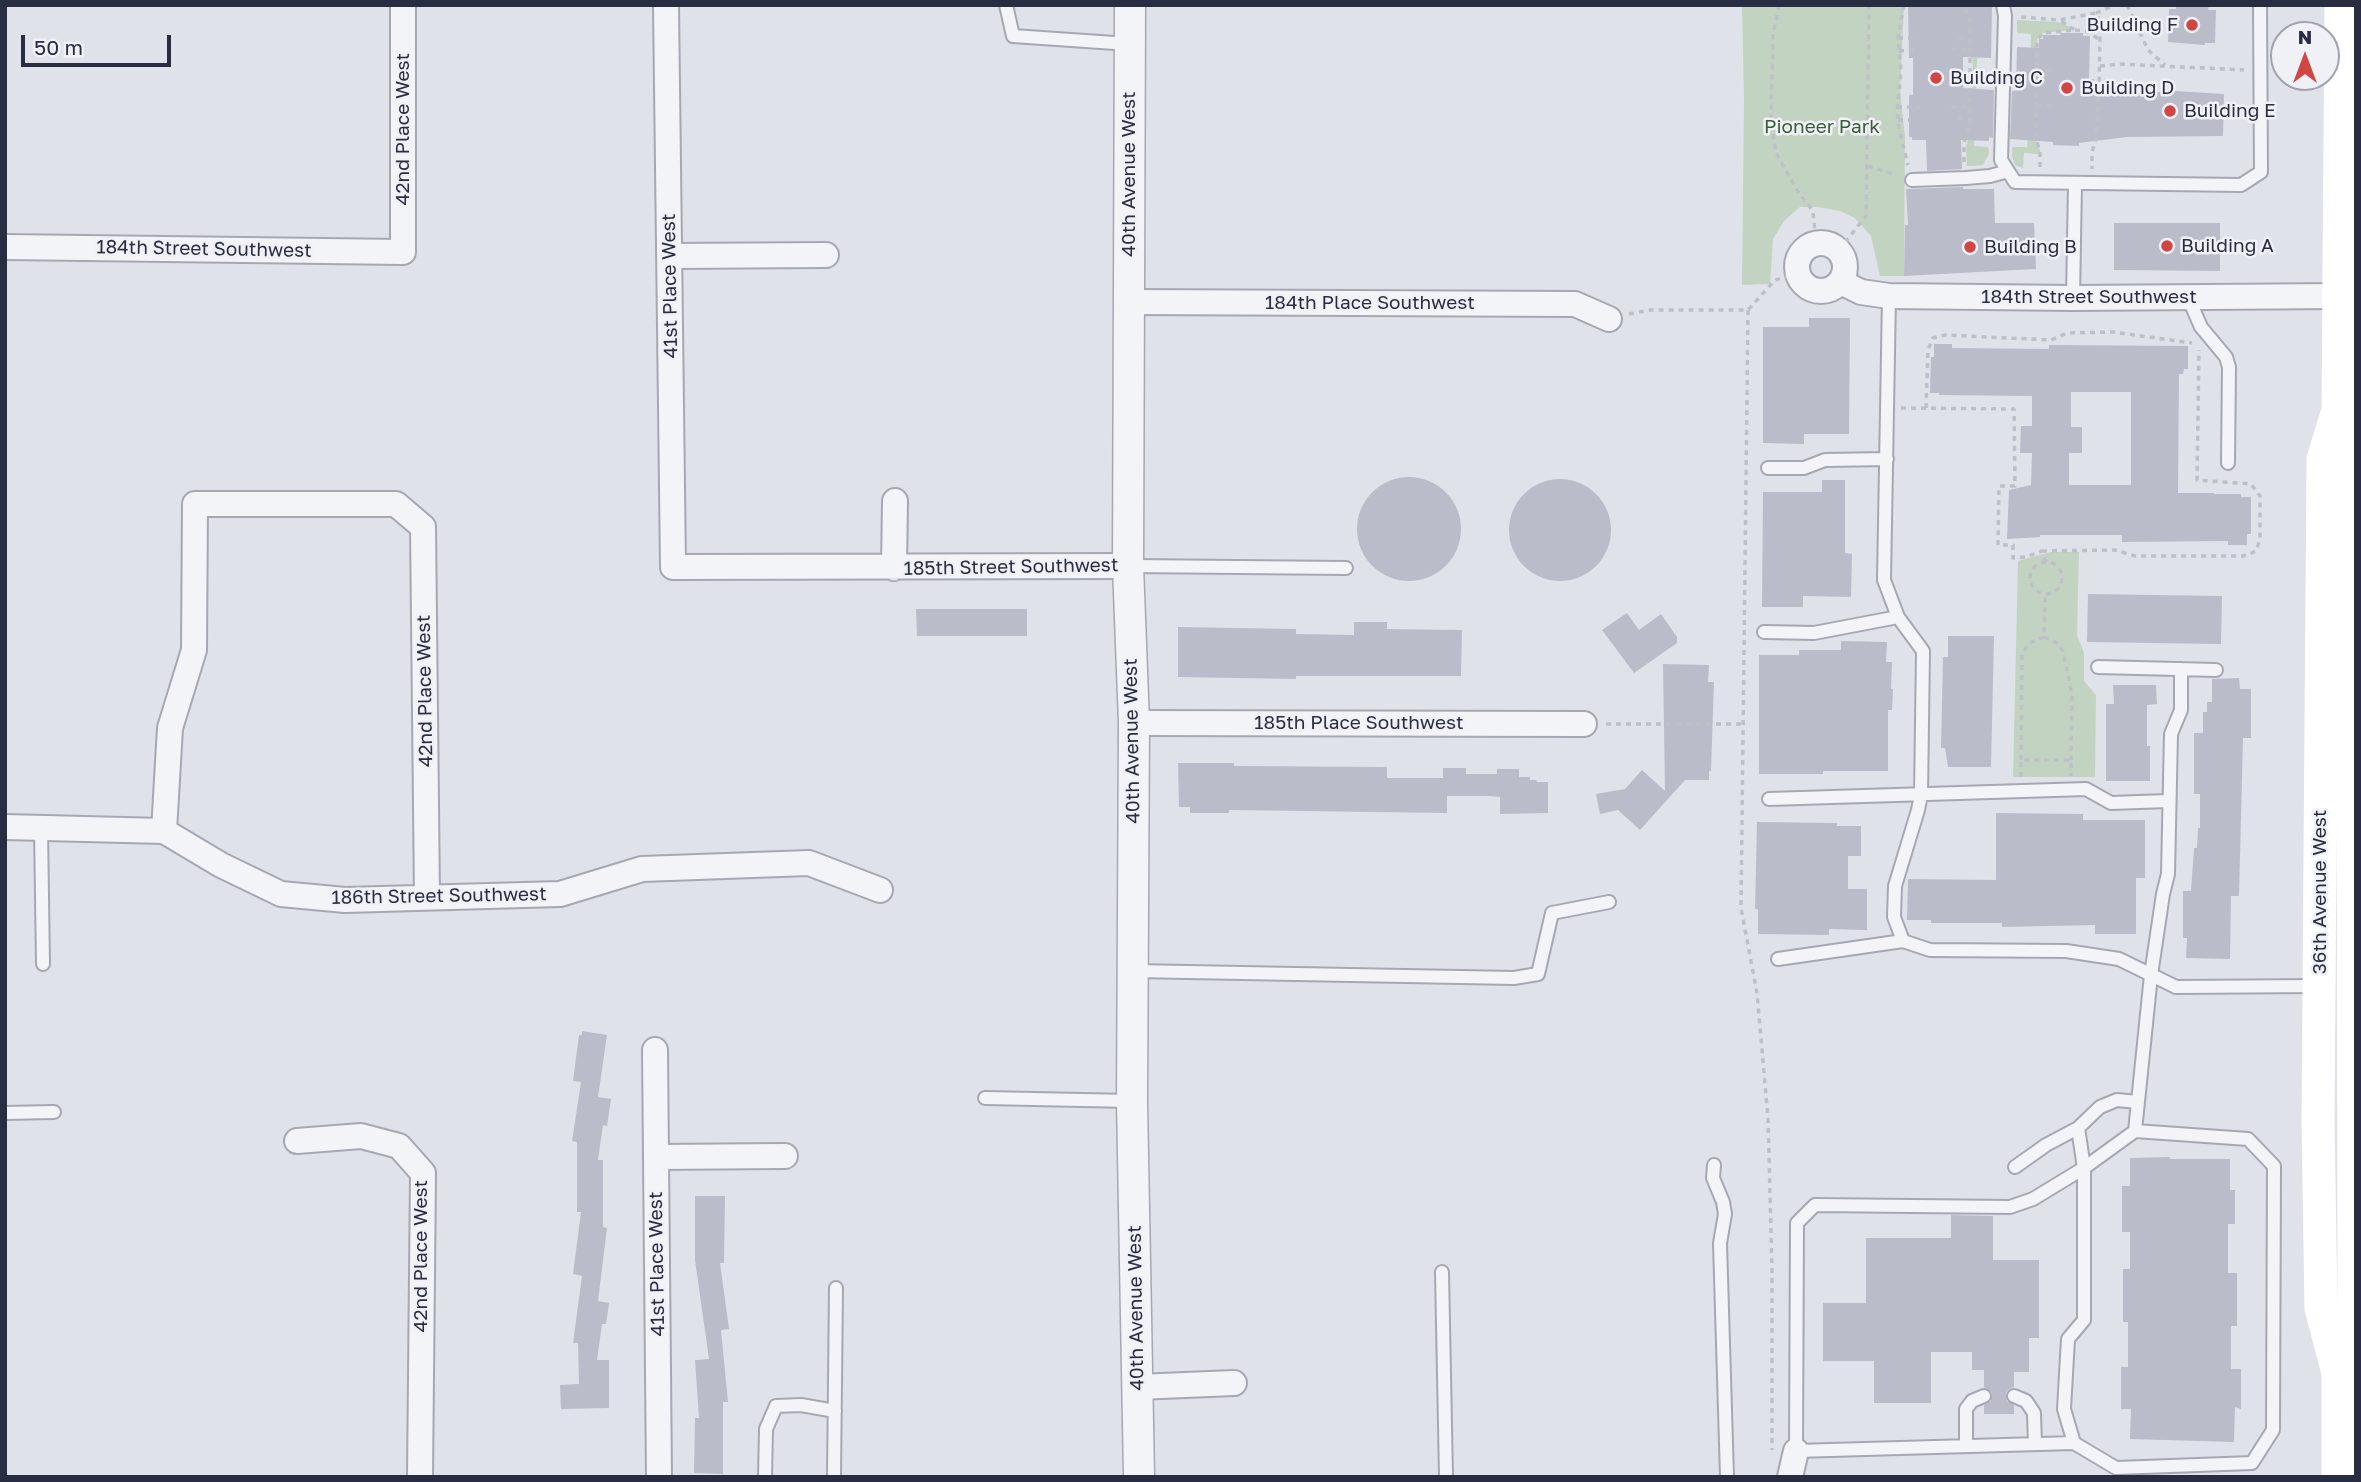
<!DOCTYPE html>
<style>
body{margin:0}
#map{position:relative;width:2361px;height:1482px;overflow:hidden;background:#e0e2e9;font-family:"Golos Text",sans-serif}
canvas{display:block}
.frame{position:absolute;inset:0;border:7px solid #292d41;pointer-events:none}
.north{position:absolute;left:2270px;top:21px;width:70px;height:70px;box-sizing:border-box;background:#f0f1f7;border:2px solid #a0a3ae;border-radius:50%;rotate:0deg;font-size:19px;font-weight:700;line-height:28px;text-align:center;color:#292d41}
.north::after{content:'';display:block;margin:auto;width:24px;height:32px;background:#cf4644;clip-path:polygon(50% 0,100% 100%,50% 72%,0 100%)}
.scale{position:absolute;left:21px;top:35px;width:150px;height:32px;box-sizing:border-box;border:4px solid #292d41;border-top:0;padding-left:9px;font-size:21px;line-height:24px;white-space:nowrap;color:#292d41;-webkit-text-stroke:5px #f0f1f7;paint-order:stroke}
</style>
<div id="map">
<canvas width="2361" height="1482"></canvas>
<div class="frame"></div>
<div class="north">N</div>
<div class="scale">50 m</div>
</div>
<script>
const context = document.querySelector('canvas').getContext('2d');
context.lineJoin = 'round';
function paint(path, color) { context.fillStyle = color; context.fill(path, 'evenodd'); }
const poly = rows => new Path2D(rows.map(r => 'M' + r).join(''));
function strokePath(path, color, width, dash) { context.strokeStyle = color; context.lineWidth = width; context.lineCap = dash ? 'butt' : 'round'; context.setLineDash(dash || []); context.stroke(path); }
function label(font, color, halo, rows, align = 'center') {
  context.font = font + ' "Golos Text",sans-serif'; context.lineWidth = 5; context.setLineDash([]); context.textBaseline = 'middle'; context.strokeStyle = halo; context.fillStyle = color; for (const [text, x, y, turn = 0] of rows) {
    context.save(); context.translate(x, y); context.rotate((+turn || 0) * Math.PI / 180); context.textAlign = isNaN(turn) ? turn : align; if (halo) context.strokeText(text, 0, 0); context.fillText(text, 0, 0); context.restore();
  }
}
paint(poly([
 [1742,5,1904,5,1900,90,1905,137,1904,276,1880,276,1871,236,1855,218,1840,211,1818,207,1800,207,1784,221,1773,239,1770,284,1742,285,1744,99],
 [1968,5,1979,5,1974,146,1988,147,1989,154,1983,165,1973,166,1967,166,1966,145,1972,132,1973,81,1972,38],
 [2017,20,2058,22,2070,27,2071,30,2043,33,2038,37,2036,48,2036,139,2040,151,2038,154,2024,153,2023,168,2015,165,2012,156,2012,147,2027,147,2030,105,2014,96,2015,90,2030,89,2031,34,2017,33],
 [2051,552,2079,552,2077,635,2084,653,2084,681,2096,695,2095,777,2013,777,2018,561]
]), '#c3d3c1');
paint(poly([
 [1908,5,1992,7,1991,58,1963,57,1963,88,1994,90,1993,138,1989,137,1989,141,1961,140,1962,169,1927,171,1926,140,1912,140,1912,137,1909,137,1909,95,1913,95,1913,58,1909,58],
 [2176,5,2209,5,2208,10,2216,10,2215,43,2205,43,2205,45,2168,42,2169,9,2176,9],
 [2060,33,2083,33,2083,36,2090,36,2089,79,2094,79,2094,96,2175,91,2224,94,2223,136,2127,137,2079,143,2079,146,2053,145,2053,142,2010,139,2012,91,2016,91,2017,47,2039,48,2039,39,2043,39,2043,35,2061,35],
 [1963,187,1963,189,1994,189,1995,223,2034,223,2036,269,1904,276,1905,225,1908,225,1906,189],
 [2114,223,2220,223,2220,271,2114,270],
 [1809,318,1850,318,1849,434,1804,434,1804,444,1763,443,1763,327,1809,327],
 [1934,344,1952,344,1952,348,2049,349,2049,345,2188,346,2188,369,2184,369,2183,374,2179,374,2178,493,2214,493,2214,494,2241,494,2241,497,2251,497,2251,534,2247,534,2247,545,2228,545,2228,541,2122,542,2122,535,2040,535,2040,537,2007,539,2009,490,2031,485,2032,453,2020,453,2021,426,2032,426,2032,396,1939,395,1939,393,1930,393,1931,357,1934,357],
 [2071,392,2131,392,2131,485,2069,485,2069,453,2082,453,2082,427,2071,427],
 '1357 529a52 52 0 1 1 104 0a52 52 0 1 1-104 0Z',
 '1509 530a51 51 0 1 1 102 0a51 51 0 1 1-102 0Z',
 [1822,480,1845,480,1845,553,1852,554,1851,597,1803,596,1803,607,1762,607,1763,492,1822,492],
 [2088,594,2222,596,2221,644,2087,642],
 [916,609,1027,609,1027,636,917,636],
 [1627,613,1639,630,1661,614,1677,637,1677,643,1634,673,1602,630],
 [1354,622,1387,622,1387,629,1462,630,1461,676,1296,676,1296,679,1178,677,1178,627,1296,629,1296,634,1354,635],
 [1948,636,1994,636,1991,767,1948,767,1945,748,1941,748,1943,657,1948,657],
 [1841,641,1887,642,1886,662,1892,662,1891,689,1893,689,1892,710,1888,710,1888,771,1823,771,1823,774,1759,774,1759,655,1799,655,1799,650,1841,650],
 [1663,664,1709,665,1708,682,1714,682,1711,771,1709,771,1709,780,1685,780,1640,830,1618,810,1600,814,1596,794,1625,789,1642,770,1665,791],
 [2239,678,2240,689,2251,689,2251,738,2243,738,2239,896,2231,896,2230,959,2186,958,2187,938,2183,938,2183,891,2191,891,2194,848,2197,848,2198,828,2200,828,2200,794,2194,794,2194,733,2203,733,2203,712,2207,712,2207,702,2212,702,2212,679],
 [2113,685,2156,685,2157,704,2147,705,2147,746,2150,746,2150,781,2106,781,2106,704,2114,704],
 [1178,763,1234,763,1234,766,1387,767,1387,778,1443,778,1443,768,1466,768,1466,774,1497,774,1497,769,1519,769,1519,777,1530,777,1530,780,1536,780,1537,782,1548,782,1548,813,1500,814,1500,797,1489,796,1447,796,1447,813,1229,810,1229,813,1190,813,1190,807,1179,807],
 [1996,813,2083,814,2083,820,2145,820,2145,878,2136,878,2136,934,2095,934,2095,925,2002,927,2002,923,1931,923,1931,920,1907,920,1908,879,1996,880],
 [1757,822,1837,823,1837,826,1861,826,1861,856,1848,856,1848,889,1867,889,1867,930,1829,929,1829,935,1758,934,1758,909,1755,909],
 [582,1031,607,1035,598,1097,611,1099,607,1126,603,1125,598,1160,603,1160,603,1227,607,1228,598,1301,609,1303,606,1324,602,1324,597,1360,609,1360,609,1408,561,1409,560,1385,579,1384,578,1343,573,1343,582,1276,573,1274,581,1212,577,1212,577,1142,572,1141,581,1082,573,1081,579,1035,582,1035],
 [2170,1157,2170,1159,2230,1159,2230,1190,2235,1190,2235,1224,2228,1224,2228,1273,2237,1273,2237,1326,2231,1326,2231,1369,2241,1369,2241,1409,2235,1407,2234,1442,2130,1439,2131,1409,2121,1409,2121,1367,2128,1367,2128,1322,2123,1322,2123,1269,2130,1269,2130,1232,2122,1232,2122,1186,2130,1186,2130,1158],
 [695,1196,725,1196,724,1263,720,1263,729,1329,721,1330,728,1402,723,1402,723,1474,694,1473,695,1418,699,1418,695,1360,709,1359,695,1260],
 [1951,1215,1993,1216,1993,1260,2039,1260,2039,1338,2029,1338,2029,1372,2014,1372,2014,1387,2009,1389,2006,1393,2007,1401,2014,1405,2014,1414,1984,1414,1984,1405,1991,1401,1992,1393,1984,1387,1984,1370,1972,1370,1972,1352,1931,1352,1931,1403,1874,1403,1874,1361,1823,1361,1823,1303,1866,1303,1866,1238,1951,1238]
]), '#babdc9');
const service = poly([
 [1006,5,1013,36,1129,44],
 [2003,5,2005,16,2001,160,2015,182,2241,185,2261,172,2260,5],
 [1912,180,1966,178,1990,176,2008,171],
 [1889,296,1884,580,1898,617,1923,651,1921,795,1918,810,1895,886,1894,917,1903,941],
 [2188,297,2201,327,2226,357,2229,367,2228,463],
 [2073,298,2075,184],
 [1768,468,1804,468,1825,460,1887,459],
 [1129,566,1346,568],
 [1764,632,1814,633,1898,617],
 [2098,667,2216,670],
 [1769,799,2086,789,2111,803,2168,801],
 [41,828,43,964],
 [1778,959,1903,941,1930,950,2066,951,2119,959,2176,987,2318,986],
 [1133,971,1514,978,1538,974,1552,913,1609,902],
 [985,1098,1131,1101],
 [5,1113,54,1112],
 [2078,1128,2084,1168,2084,1320,2068,1339,2064,1409,2074,1443,2116,1468,2252,1463,2273,1430,2274,1166,2248,1139,2135,1131,2151,975,2163,894,2168,874,2171,734,2181,710,2181,669],
 [1714,1165,1713,1178,1723,1202,1725,1214,1720,1243,1727,1477],
 [2015,1167,2046,1145,2078,1128,2100,1107,2117,1100,2138,1102],
 [1442,1272,1446,1477],
 [2014,1396,2026,1401,2034,1413,2035,1444],
 [2074,1443,1796,1451,1797,1223,1815,1205,2010,1207,2033,1199,2084,1168,2135,1131],
 [1966,1446,1966,1409,1972,1401,1984,1396],
 [765,1477,766,1429,776,1406,801,1405,835,1411],
 [834,1477,836,1288]
]);
const minor = poly([
 [666,5,673,567,1128,566],
 '1797 267a24 24 0 1 1 48 0a24 24 0 1 1-48 0Z',
 [5,247,403,252,403,5],
 [670,256,826,255],
 [1841,282,1861,292,1889,296,2073,298,2340,296],
 [1129,302,1575,304,1609,319],
 [894,568,895,501],
 [1134,723,1584,724],
 [5,827,164,831,221,865,281,894,345,900,560,894,642,869,809,863,880,890],
 [164,831,170,728,194,650,195,504,396,504,423,527,427,897],
 [655,1050,659,1477],
 [297,1141,361,1136,399,1146,423,1173,420,1477],
 [656,1157,785,1156],
 [1137,1387,1234,1383],
 [1790,1477,1796,1451]
]);
const tertiary = poly([
 [1130,5,1128,566,1134,723,1132,1101,1139,1477]
]);
strokePath(service, '#a5a8b3', 16);
strokePath(minor, '#a5a8b3', 28);
strokePath(tertiary, '#a5a8b3', 33);
strokePath(poly([
 [1779,5,1773,35,1771,121,1776,153,1797,190,1813,211,1816,243],
 [1904,5,1898,37,1901,71,1897,112,1899,129,1908,165],
 [2127,5,2148,50,2165,65],
 [2096,13,2115,5],
 [2021,17,2059,20,2096,13,2098,17,2100,34,2099,89,2096,138,2092,152,2092,169],
 [2075,30,2086,31,2100,40],
 [1898,38,1913,38],
 [1959,38,1970,40],
 [1952,49,1970,50],
 [1899,51,1919,50],
 [2100,66,2120,64,2244,70],
 [2035,71,2051,71],
 [2036,105,2051,105],
 [1897,107,1920,107],
 [1951,107,1969,107],
 [1958,118,1970,119],
 [1898,120,1912,120],
 [1964,162,1964,143,1970,122,1969,100,1970,89,1970,21,1964,5],
 [1868,166,1897,175],
 [2040,167,2040,151,2036,139,2037,40,2043,33,2075,30,2059,20],
 [1839,250,1866,216,1869,5],
 [1748,310,1741,908,1757,993,1768,1118,1772,1270,1772,1450],
 [1629,314,1650,310,1748,310,1775,280,1798,274],
 [1901,408,2014,409,2015,486,1999,486,1998,545,2013,545,2013,558,2026,557,2042,551,2046,562],
 [1926,408,1928,350,1933,338,1945,335,2051,340,2067,333,2113,332,2192,343],
 [2042,551,2115,550,2135,556,2244,556,2256,551,2260,539,2260,496,2251,484,2197,480,2199,350],
 '2030 578a16 16 0 1 1 32 0a16 16 0 1 1-32 0Z',
 [2044,637,2057,643,2063,651,2072,695,2071,760],
 [1606,724,1744,724],
 [2021,760,2022,654,2029,643,2044,637,2045,594],
 [2021,777,2021,760,2071,760,2071,776]
]), '#bec0c8', 3.5, [5, 5]);
strokePath(service, '#f3f4f7', 12);
strokePath(minor, '#f3f4f7', 24);
strokePath(tertiary, '#f3f4f7', 30);
strokePath(poly([
 [2338,1373,2321,1308,2318,1121,2323,459,2338,410,2341,5],
 [2338,1477,2338,1373,2354,1304,2353,647,2356,465,2338,410]
]), '#fff', 33);
for (const [x, y, r, color] of [
 [2192,25,7,"#cf4644"],
 [1936,78,7,"#cf4644"],
 [2067,88,7,"#cf4644"],
 [2170,111,7,"#cf4644"],
 [2167,246,7,"#cf4644"],
 [1970,247,7,"#cf4644"]
]) { const dot = new Path2D(); dot.arc(x, y, r, 0, 2 * Math.PI); context.fillStyle = color; context.fill(dot); strokePath(dot, '#f0f1f7', 2.5); }
label('19px', '#292d41', '#f0f1f7', [
 ["Building F",2178,25,"right"],
 ["Building C",1950,78],
 ["Building D",2081,88],
 ["Building E",2184,111],
 ["Building A",2181,246],
 ["Building B",1984,247]
], 'left');
label('19px', '#375d36', '#f0f1f7', [
 ["Pioneer Park",1822,127]
]);
label('19px', '#292d41', '#f0f1f7', [
 ["42nd Place West",403,129,-90],
 ["40th Avenue West",1129,174,-90],
 ["184th Street Southwest",204,249,1],
 ["41st Place West",670,286,-91],
 ["184th Street Southwest",2089,297],
 ["184th Place Southwest",1370,303],
 ["185th Street Southwest",1011,567,-1],
 ["42nd Place West",425,691,-91],
 ["185th Place Southwest",1359,723],
 ["40th Avenue West",1132,741,-91],
 ["36th Avenue West",2320,892,-90],
 ["186th Street Southwest",439,896,-1],
 ["42nd Place West",421,1256,-90],
 ["41st Place West",657,1264,-91],
 ["40th Avenue West",1136,1308,-91]
]);
</script>
